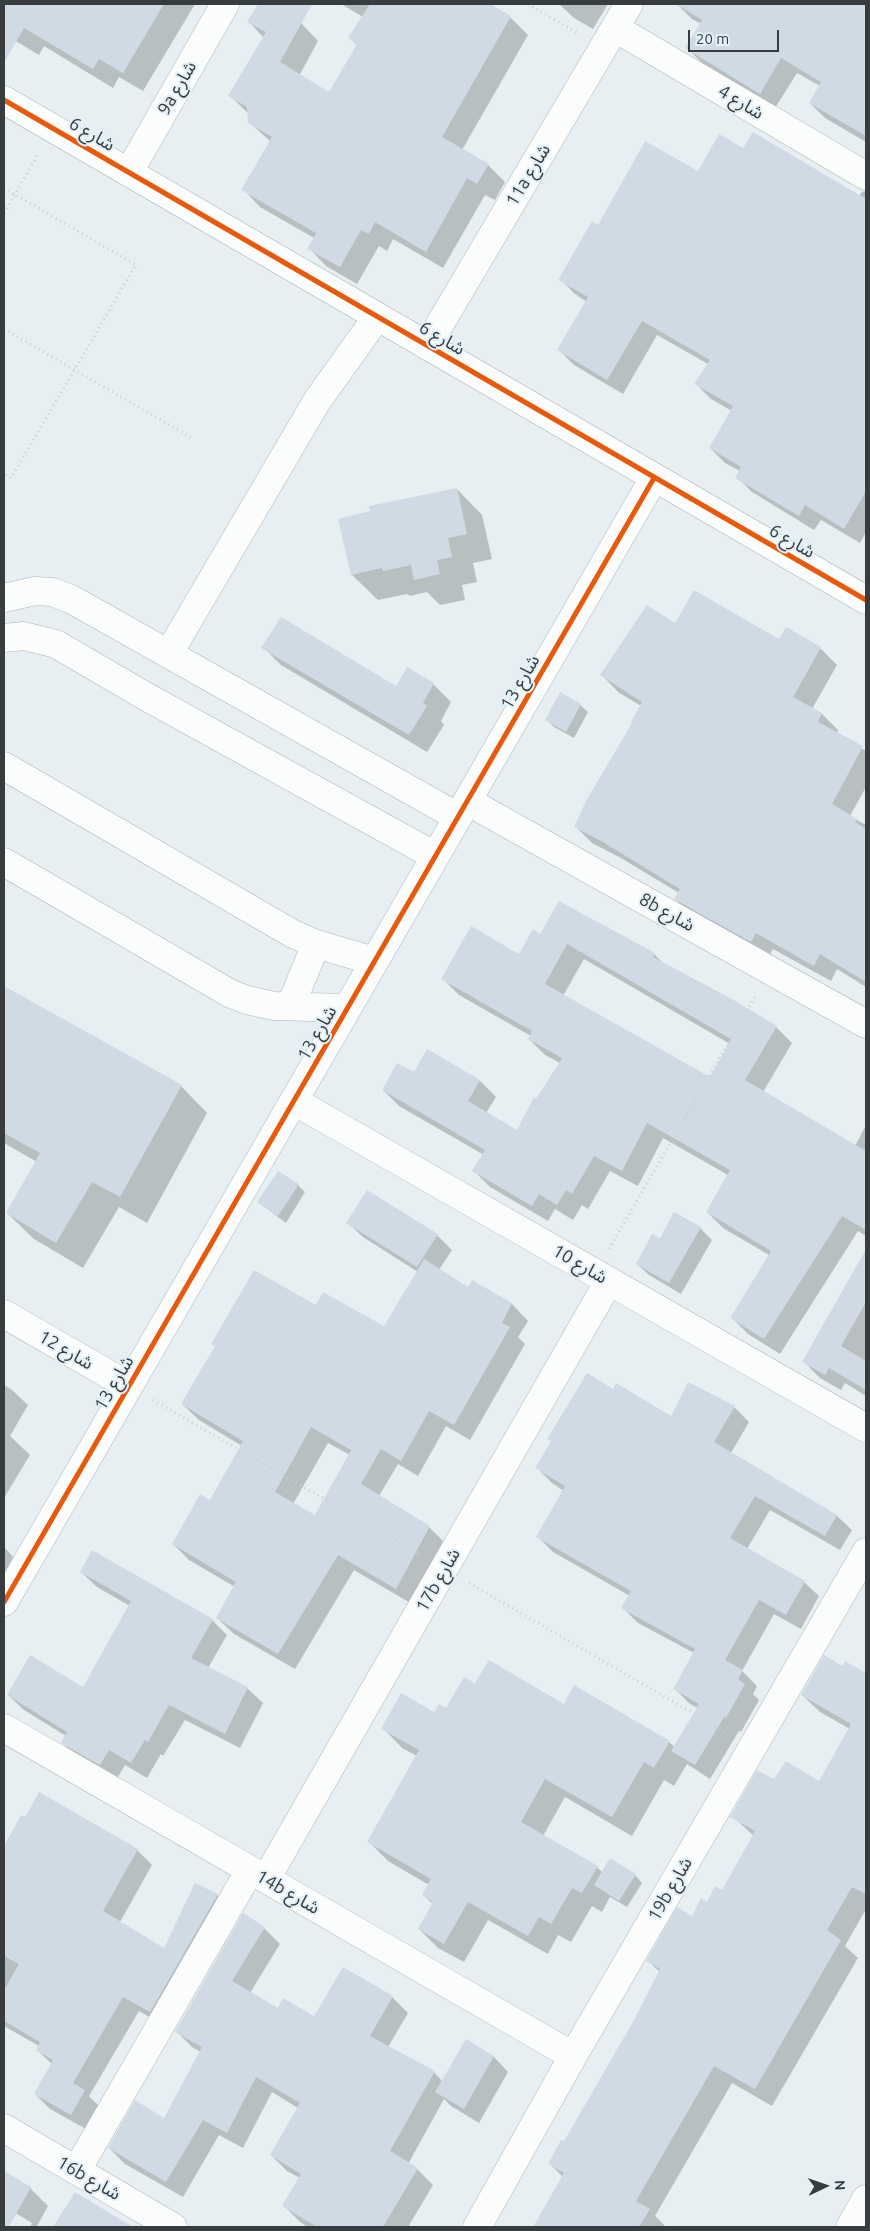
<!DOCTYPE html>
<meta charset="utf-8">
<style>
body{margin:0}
#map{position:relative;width:870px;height:2231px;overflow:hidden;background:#e7eff2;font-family:Ubuntu,sans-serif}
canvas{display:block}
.frame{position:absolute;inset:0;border:5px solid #373c3f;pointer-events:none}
.north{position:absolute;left:800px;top:2161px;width:50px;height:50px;-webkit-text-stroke:4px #e2f0f7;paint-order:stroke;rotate:87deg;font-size:14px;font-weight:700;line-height:20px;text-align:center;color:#373c3f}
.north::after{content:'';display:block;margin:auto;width:18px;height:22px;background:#373c3f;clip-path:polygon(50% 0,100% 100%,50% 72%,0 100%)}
.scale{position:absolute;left:688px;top:30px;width:91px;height:22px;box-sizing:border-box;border:2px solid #373c3f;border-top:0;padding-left:6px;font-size:15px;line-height:18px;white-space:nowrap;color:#373c3f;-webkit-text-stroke:4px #e2f0f7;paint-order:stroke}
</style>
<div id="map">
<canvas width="870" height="2231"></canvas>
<div class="frame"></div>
<div class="north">N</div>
<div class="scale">20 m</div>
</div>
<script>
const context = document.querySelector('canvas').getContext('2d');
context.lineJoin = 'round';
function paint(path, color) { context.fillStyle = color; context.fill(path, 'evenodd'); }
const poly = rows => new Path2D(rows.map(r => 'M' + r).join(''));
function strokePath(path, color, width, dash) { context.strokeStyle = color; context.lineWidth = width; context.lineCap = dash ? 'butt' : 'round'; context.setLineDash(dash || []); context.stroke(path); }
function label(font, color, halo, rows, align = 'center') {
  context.font = font + ' Ubuntu,"Noto Sans Arabic",sans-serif'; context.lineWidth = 4; context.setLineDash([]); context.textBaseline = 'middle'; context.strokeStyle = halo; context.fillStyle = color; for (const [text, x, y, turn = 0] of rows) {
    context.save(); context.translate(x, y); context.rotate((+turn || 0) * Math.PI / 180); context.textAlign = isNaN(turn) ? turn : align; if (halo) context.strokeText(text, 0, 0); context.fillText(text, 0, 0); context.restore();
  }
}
paint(poly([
 [4,4,195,4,143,91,119,77,113,88,44,46,39,55,4,34],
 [259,4,265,4,301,23,318,41,299,76,329,94,357,45,350,38,363,17,341,4,488,4,510,17,528,35,462,150,488,165,505,182,495,200,485,195,443,268,393,239,387,251,379,246,357,284,326,266,309,248,314,238,260,207,243,189,271,142,249,122,249,114,229,95,264,38,249,22],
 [559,4,608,4,593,29,574,18],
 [677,4,757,4,750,17,760,22,772,4,866,4,866,142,825,118,810,103,820,86,797,73,775,108,702,63,687,48,701,24,692,19],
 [744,150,859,196,862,192,866,191,866,532,860,543,821,520,814,530,752,492,737,477,740,471,725,463,710,448,732,411,711,399,696,384,708,364,657,335,623,394,574,365,559,350,587,302,575,294,560,279,599,226],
 [457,489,482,515,492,559,473,563,477,582,462,585,465,600,440,605,427,592,410,596,407,594,378,600,352,575,339,520],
 [676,625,820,648,837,665,812,709,822,714,838,730,837,733,866,751,866,787,850,816,866,825,866,987,837,969,831,981,773,949,768,958,692,915,675,899,679,893,621,858,592,843,576,827,634,723,641,706,618,692,602,675],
 [263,647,396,688,433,684,451,702,441,721,444,725,427,752,281,665],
 [580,705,588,712,574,738,554,727,547,720],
 [541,935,654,954,665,965,776,1027,792,1043,763,1092,855,1146,866,1125,866,1236,858,1231,780,1354,748,1334,732,1318,769,1255,723,1228,707,1212,728,1175,663,1138,638,1186,610,1171,588,1209,582,1205,573,1220,555,1209,548,1221,490,1187,474,1171,484,1155,399,1106,383,1090,414,1074,428,1051,480,1081,496,1097,486,1113,517,1131,560,1063,545,1055,529,1039,531,1036,459,995,443,979,519,956],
 [584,959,730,1044,710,1079,563,996],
 [4,987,181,1086,207,1113,147,1223,119,1207,83,1268,34,1239,7,1213,37,1162,4,1143],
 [298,1185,305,1192,286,1223,258,1202],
 [348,1223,437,1235,452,1250,439,1270,468,1289,472,1282,512,1304,528,1321,518,1337,525,1344,470,1440,446,1426,418,1476,398,1464,379,1496,429,1527,446,1544,412,1604,354,1570,295,1669,234,1634,217,1618,235,1587,189,1560,173,1544,211,1502,242,1446,199,1420,182,1404,216,1347,213,1344,317,1306,384,1328,418,1272,363,1237],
 [328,1443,350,1455,316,1517,293,1504],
 [700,1228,712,1240,681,1294,649,1275,637,1264,660,1240],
 [866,1252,866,1396,845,1383,841,1390,820,1378,804,1362],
 [4,1385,12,1390,28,1405,10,1436,30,1455,4,1498],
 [614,1391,671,1418,734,1407,749,1422,731,1453,837,1516,852,1530,840,1550,770,1510,747,1549,804,1582,819,1596,801,1629,774,1614,742,1671,757,1686,753,1694,759,1700,741,1732,739,1731,710,1779,687,1764,674,1786,664,1780,632,1836,565,1797,543,1836,597,1867,603,1873,635,1875,642,1883,627,1907,610,1897,602,1912,592,1906,571,1942,558,1935,548,1954,488,1920,464,1962,438,1948,419,1929,433,1904,423,1895,429,1885,388,1861,369,1842,417,1756,402,1748,383,1728,446,1710,475,1685,565,1705,669,1742,675,1747,698,1708,690,1704,675,1689,694,1653,638,1623,623,1608,630,1596,553,1552,538,1537,564,1491,552,1483,537,1468,552,1442,549,1439],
 [4,1547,16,1560,4,1582],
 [81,1572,212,1620,227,1635,208,1668,247,1688,263,1703,240,1748,185,1720,163,1756,161,1754,147,1778,125,1765,116,1780,77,1758,62,1742,66,1736,24,1710,8,1695,83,1689,130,1606,97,1587],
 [845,1663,866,1674,866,1909,845,1946,858,1958,772,2106,732,2083,655,2216,666,2227,534,2227,563,2177,549,2163,564,2143,634,2023,660,1972,648,1961,708,1903,723,1892,754,1836,732,1816,775,1781,820,1783,850,1729,820,1712,802,1695,842,1667],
 [22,1817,137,1850,152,1865,120,1922,165,1949,217,1895,232,1910,165,2026,139,2011,89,2096,99,2106,86,2129,50,2109,35,2094,52,2064,37,2050,39,2046,4,2026,4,1848],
 [264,1928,280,1944,250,1993,278,2010,315,2018,392,1997,408,2013,388,2047,434,2072,442,2081,466,2041,494,2057,508,2072,479,2123,451,2106,444,2099,408,2164,417,2169,433,2185,408,2227,308,2227,300,2222,284,2206,300,2178,287,2171,271,2155,298,2108,272,2092,243,2148,219,2135,183,2197,125,2164,109,2148,165,2120,201,2052,192,2047,176,2031],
 [4,2173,30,2188,48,2206,37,2226,39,2227,30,2227,32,2223,4,2206],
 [75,2194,111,2216,123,2227,55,2227]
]), '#0003');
paint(poly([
 [4,4,164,4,123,73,99,59,93,69,24,28,4,63],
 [258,4,312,4,280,62,329,92,357,44,348,38,370,4,490,4,511,16,442,137,489,164,477,184,467,178,426,252,375,222,369,234,361,230,340,267,307,249,316,233,241,190,272,137,248,123,247,107,228,96,266,32,247,22],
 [676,4,866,4,866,136,809,103,821,82,781,58,760,94,685,48,702,20],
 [753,132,866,199,866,491,844,529,805,505,799,516,735,478,741,467,709,448,733,406,694,384,710,360,642,321,607,380,557,350,588,297,558,280,592,221,598,225,645,141,698,171,719,134,743,148],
 [457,488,467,534,448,538,452,557,437,560,440,574,414,580,411,565,383,571,382,568,351,575,338,519,370,511,369,506],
 [694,590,779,639,786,627,821,647,793,697,822,713,818,722,863,746,832,804,857,819,855,822,866,829,866,982,820,954,814,966,756,933,751,942,674,899,680,889,603,842,574,827,586,801,632,723,631,722,642,702,600,675,647,605,675,623],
 [281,617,396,686,407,667,434,683,423,703,427,706,409,735,261,648],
 [560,692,581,704,566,732,545,720],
 [559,901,655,953,653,957,732,999,777,1026,745,1080,866,1151,866,1230,842,1216,764,1339,730,1318,771,1251,706,1212,730,1170,647,1123,622,1171,594,1156,572,1194,566,1190,557,1205,539,1194,532,1206,472,1171,485,1150,382,1090,397,1063,414,1072,427,1049,480,1080,468,1101,517,1130,534,1097,536,1099,562,1058,528,1039,532,1031,441,979,471,926,519,954,533,929,540,934],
 [567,944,731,1039,710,1077,545,984],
 [4,986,182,1085,120,1197,92,1182,56,1243,6,1213,40,1153,4,1133],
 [278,1171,299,1184,278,1216,257,1202],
 [367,1190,438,1234,417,1267,346,1223],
 [674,1212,701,1227,669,1283,636,1264,652,1234,660,1238],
 [866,1249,866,1302,841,1346,866,1361,866,1390,829,1368,825,1375,802,1362],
 [424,1259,468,1287,472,1280,512,1303,502,1323,510,1327,454,1425,429,1411,401,1461,381,1449,361,1484,430,1526,396,1589,338,1555,278,1654,216,1618,236,1582,172,1544,200,1494,210,1500,243,1441,181,1404,215,1346,211,1344,254,1270,316,1305,323,1292,384,1326],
 [311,1427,351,1450,315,1515,275,1492],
 [587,1373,613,1389,616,1383,671,1416,688,1382,735,1406,714,1442,837,1515,825,1536,755,1496,730,1538,805,1581,786,1615,759,1600,725,1660,743,1670,738,1679,745,1684,726,1718,724,1717,695,1765,671,1751,699,1704,673,1689,695,1649,621,1608,631,1591,536,1537,565,1486,535,1468,551,1441,547,1439],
 [92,1550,213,1619,191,1658,248,1687,225,1734,169,1705,148,1742,145,1740,131,1763,109,1750,100,1765,61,1743,67,1732,7,1695,30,1655,83,1687,131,1601,80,1572],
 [824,1655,842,1666,845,1661,866,1673,866,1894,852,1887,827,1930,841,1940,755,2089,714,2066,636,2201,650,2209,639,2227,533,2227,564,2173,548,2164,561,2140,564,2141,633,2022,660,1969,646,1961,677,1907,692,1916,701,1898,707,1902,715,1886,722,1890,755,1831,730,1817,757,1770,774,1779,786,1761,819,1781,851,1724,801,1695],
 [489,1660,564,1704,574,1685,670,1741,654,1768,644,1762,612,1817,545,1779,521,1822,598,1866,582,1893,572,1888,551,1924,539,1917,528,1936,468,1902,444,1944,418,1929,433,1902,422,1895,431,1879,367,1842,419,1750,381,1729,401,1693,434,1712,439,1704,446,1708,464,1677,475,1683],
 [39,1792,138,1849,103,1911,164,1948,195,1883,218,1894,150,2012,123,1997,73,2083,85,2090,71,2115,34,2094,53,2060,36,2050,40,2042,4,2021,4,1990,19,1964,4,1956,4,1846,21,1815,25,1817],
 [610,1858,636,1874,619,1901,594,1885],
 [243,1913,265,1927,232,1981,278,2008,283,1998,314,2016,343,1967,393,1996,370,2036,435,2071,390,2151,418,2168,383,2227,317,2227,282,2206,301,2174,270,2155,300,2103,256,2077,227,2133,203,2120,166,2182,108,2148,135,2100,164,2118,202,2047,175,2032],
 [466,2039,494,2056,464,2109,435,2092],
 [4,2171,31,2187,9,2227,4,2227],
 [75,2192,133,2227,53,2227]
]), '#d0dae5');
const minor = poly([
 [615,28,866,176],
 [4,100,866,600],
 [129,172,225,4],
 [427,346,629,4],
 [4,598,35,591,52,592,71,599,458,817],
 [4,638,24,636,56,644,145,696,435,856],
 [169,653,317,401,377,317],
 [4,766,293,934,316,944,374,961],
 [467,801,866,1024],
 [4,862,231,994,247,1000,274,1006,347,1008],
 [291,1005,316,944],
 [294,1101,866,1428],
 [4,1314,129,1386],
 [4,1602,654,478],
 [4,1728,573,2056],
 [266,1879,609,1281],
 [4,2128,173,2227],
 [77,2170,250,1870],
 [477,2227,573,2056,866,1552]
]);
const major = poly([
 [850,2227,866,2199]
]);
strokePath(minor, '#aeb5b7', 29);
strokePath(major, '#aeb5b7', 29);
strokePath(poly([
 [528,4,579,34],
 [4,188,136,265,11,478,4,474],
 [4,213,39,153],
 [4,329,192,438],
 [609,1249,755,997],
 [153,1400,418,1553],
 [469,1583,727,1733]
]), '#cccecf', 3, [1, 4]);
strokePath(minor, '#fbfdfd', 28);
strokePath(major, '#fbfdfd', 28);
strokePath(poly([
 [4,100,866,600],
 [4,1602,654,478]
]), '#e8590c', 5);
label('18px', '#373c3f', '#e2f0f7', [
 ["9a شارع",177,88,-60],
 ["شارع 4",741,102,31],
 ["شارع 6",92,134,30],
 ["11a شارع",528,175,-59],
 ["شارع 6",442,338,30],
 ["شارع 6",792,541,30],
 ["شارع 13",520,682,-60],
 ["8b شارع",667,912,29],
 ["شارع 13",317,1033,-60],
 ["شارع 10",580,1264,30],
 ["شارع 12",66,1350,30],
 ["شارع 13",114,1383,-60],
 ["17b شارع",438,1580,-60],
 ["19b شارع",670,1889,-60],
 ["14b شارع",288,1892,30],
 ["16b شارع",89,2178,30]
]);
</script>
